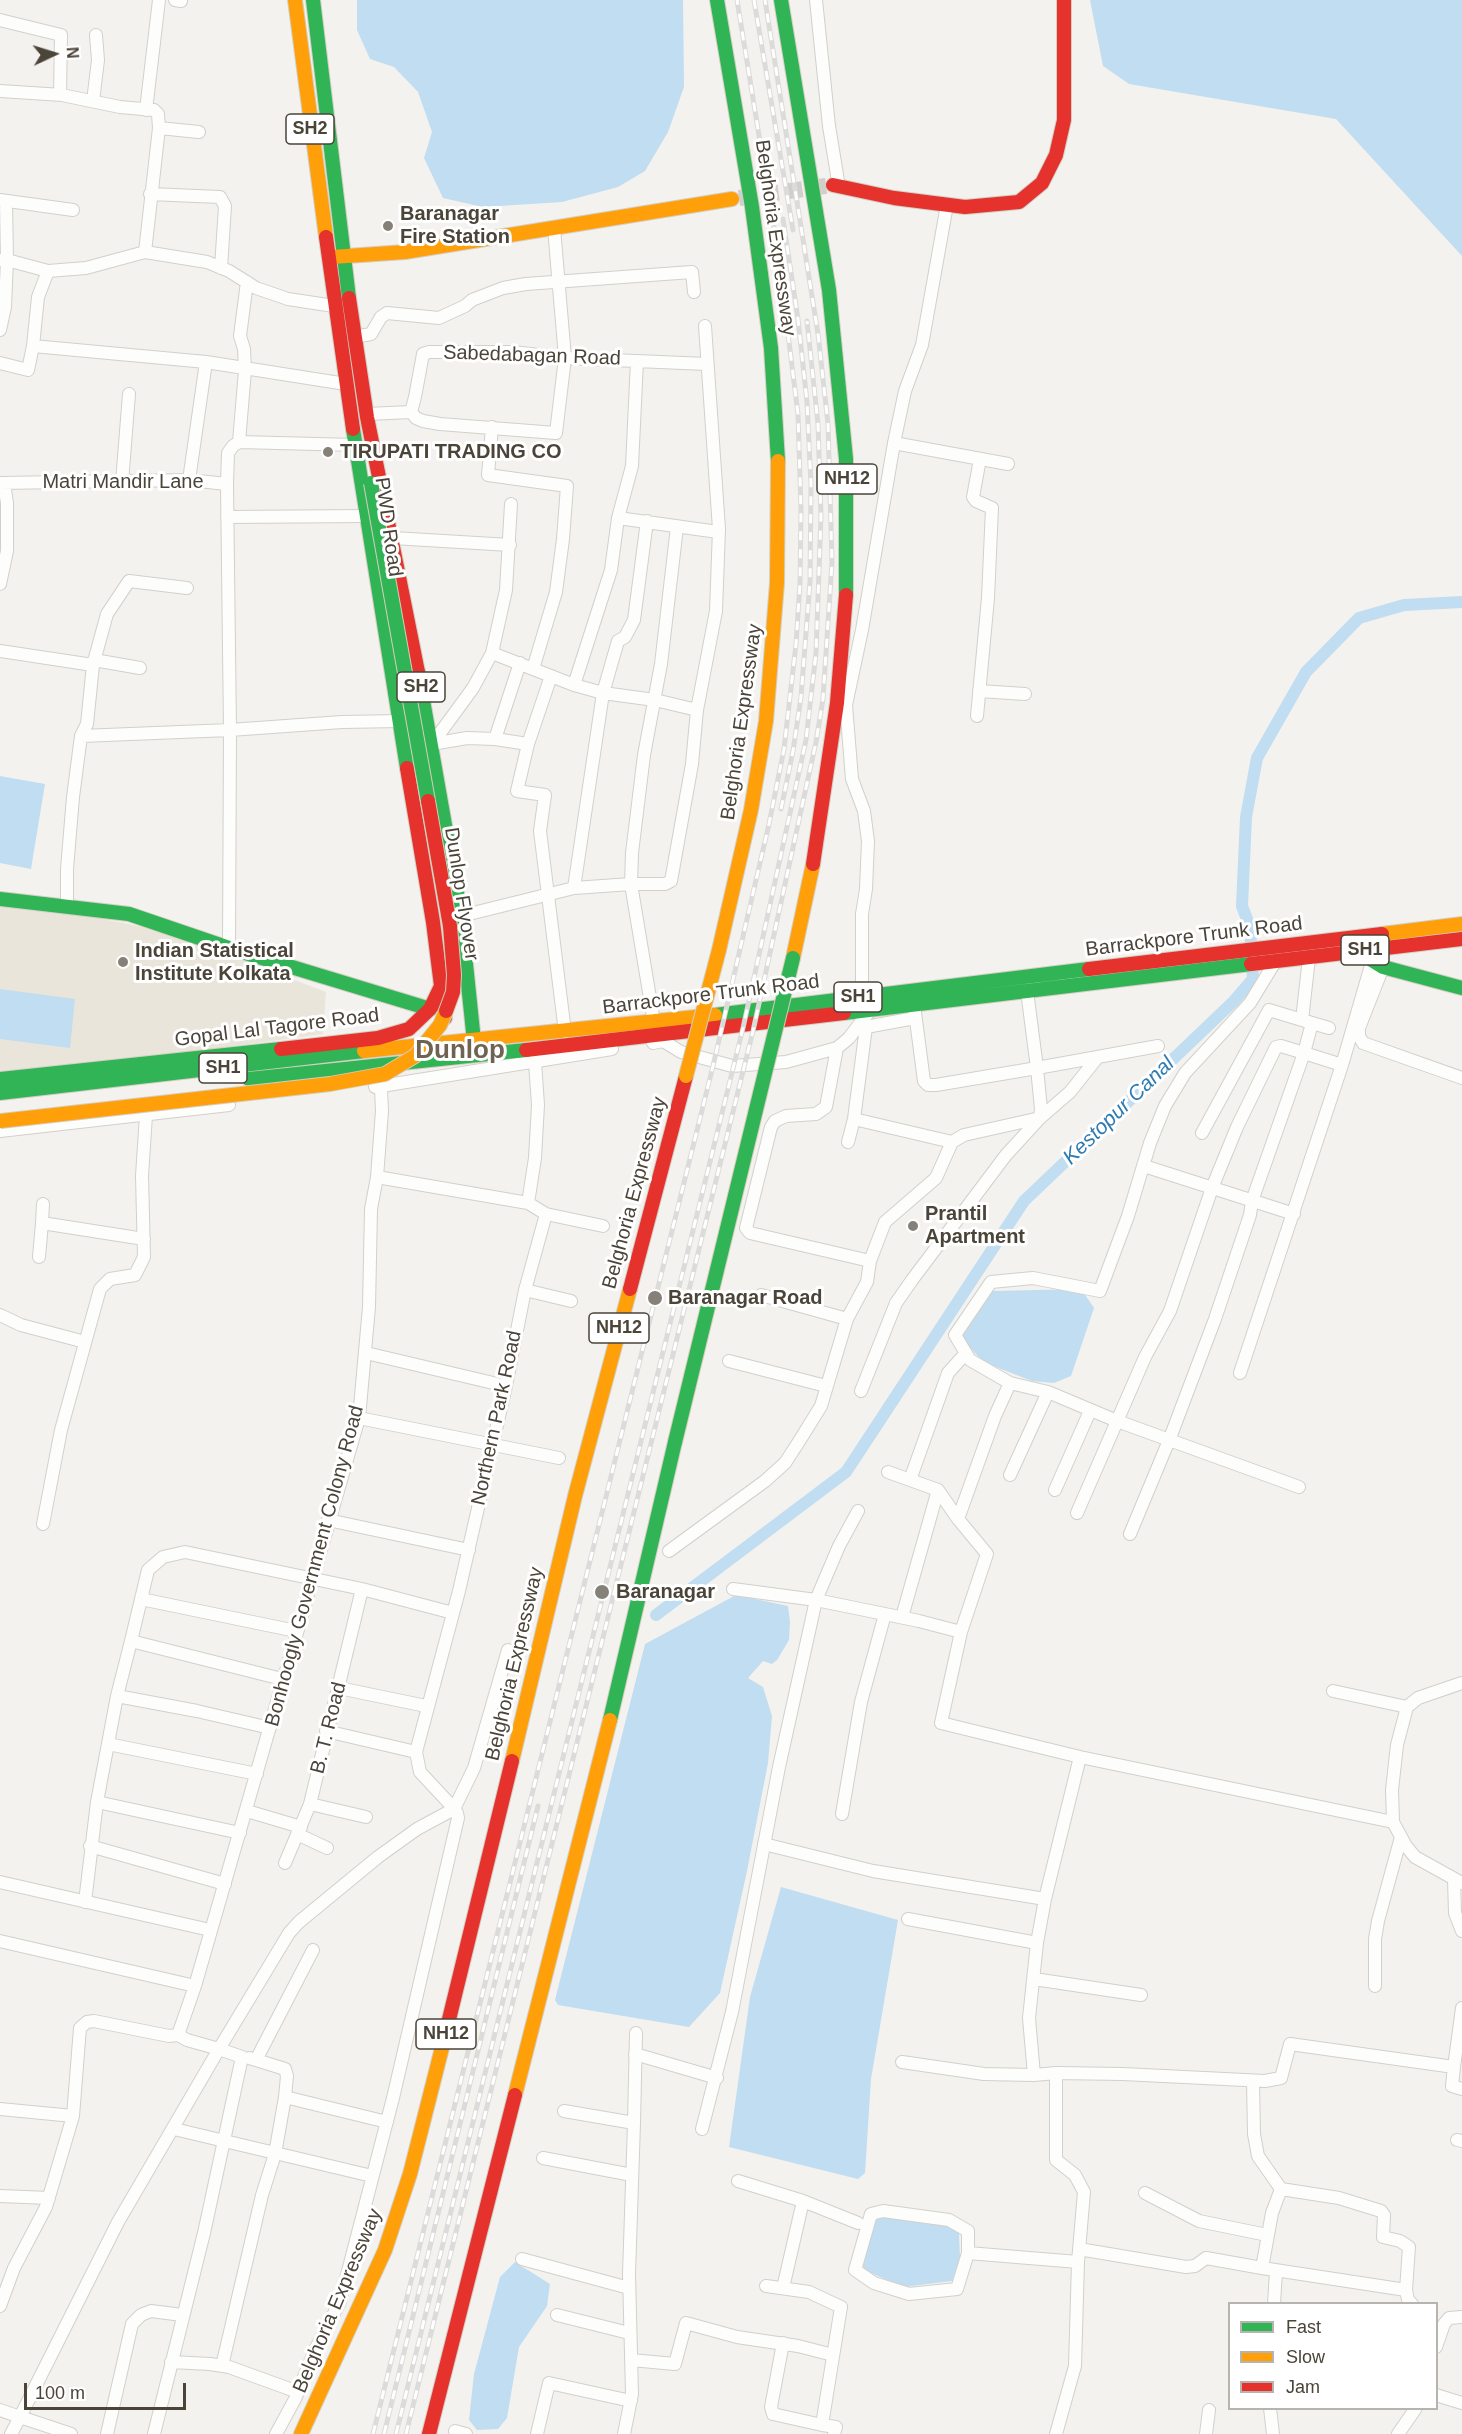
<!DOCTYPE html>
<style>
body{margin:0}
#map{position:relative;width:1462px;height:2434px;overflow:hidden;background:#f4f2ee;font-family:Helvetica,sans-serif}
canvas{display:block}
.legend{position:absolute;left:1228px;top:2302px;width:210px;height:108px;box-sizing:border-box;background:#fff;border:2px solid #b7b4b0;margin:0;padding:8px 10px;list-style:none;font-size:18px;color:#4b4439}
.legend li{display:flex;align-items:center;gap:12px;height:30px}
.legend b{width:30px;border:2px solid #b7b4b0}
.north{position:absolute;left:24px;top:24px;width:60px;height:60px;-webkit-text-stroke:4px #fff;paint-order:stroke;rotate:86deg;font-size:16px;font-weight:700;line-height:24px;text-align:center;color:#4b4439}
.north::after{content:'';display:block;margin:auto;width:21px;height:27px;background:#4b4439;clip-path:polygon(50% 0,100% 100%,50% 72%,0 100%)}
.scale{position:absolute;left:24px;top:2383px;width:162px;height:27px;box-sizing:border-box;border:3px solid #4b4439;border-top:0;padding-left:8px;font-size:18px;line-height:21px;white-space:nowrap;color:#4b4439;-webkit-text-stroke:4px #fff;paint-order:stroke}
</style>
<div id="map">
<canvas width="1462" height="2434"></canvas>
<ul class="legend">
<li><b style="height:8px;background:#30b455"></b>Fast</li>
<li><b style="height:8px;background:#ff9f0a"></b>Slow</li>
<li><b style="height:8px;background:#e5322d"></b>Jam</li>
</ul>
<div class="north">N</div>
<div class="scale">100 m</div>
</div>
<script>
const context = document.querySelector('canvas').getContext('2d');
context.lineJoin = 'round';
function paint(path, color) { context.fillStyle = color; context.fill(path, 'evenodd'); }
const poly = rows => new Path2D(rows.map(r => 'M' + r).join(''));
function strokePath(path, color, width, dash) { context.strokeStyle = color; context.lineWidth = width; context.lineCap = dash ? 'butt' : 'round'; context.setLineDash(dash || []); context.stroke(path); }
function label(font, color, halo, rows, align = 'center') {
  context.font = font + ' Helvetica,sans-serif'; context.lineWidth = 6; context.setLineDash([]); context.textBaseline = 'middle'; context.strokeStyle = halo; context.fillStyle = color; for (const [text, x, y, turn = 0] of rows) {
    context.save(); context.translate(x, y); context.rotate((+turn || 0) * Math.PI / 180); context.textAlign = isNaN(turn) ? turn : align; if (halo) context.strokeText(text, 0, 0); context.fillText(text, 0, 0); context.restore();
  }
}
paint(poly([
 [0,899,164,931,326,992,323,1034,0,1078]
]), '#eae5da');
paint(poly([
 [357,0,683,0,684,87,668,132,645,171,618,187,562,202,483,207,443,198,424,158,432,132,418,92,394,67,370,59,357,30],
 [1090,0,1462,0,1462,256,1336,119,1129,84,1103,66],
 [0,776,45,784,31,869,0,863],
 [0,989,75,999,70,1048,0,1039],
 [1081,1289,1094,1308,1071,1376,1054,1383,1032,1381,983,1362,966,1343,960,1331,977,1302,993,1291],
 [736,1595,788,1606,790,1622,789,1640,777,1660,772,1664,763,1661,748,1678,763,1687,772,1716,768,1763,747,1871,720,1993,689,2027,558,2005,555,2000,645,1644],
 [781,1887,898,1920,871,2079,865,2173,858,2179,729,2147,750,1997],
 [883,2214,947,2224,959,2233,960,2258,952,2281,904,2287,864,2270,862,2260,873,2220],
 [515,2262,550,2284,547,2306,519,2347,507,2418,498,2429,477,2430,469,2420,474,2374,500,2277]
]), '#c0ddf1');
strokePath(poly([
 [656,1615,846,1472,1024,1201,1234,1001,1253,979,1250,927,1242,906,1246,817,1257,758,1306,672,1359,618,1404,605,1462,602]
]), '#c0ddf1', 12);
strokePath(poly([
 [739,198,833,185]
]), '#d2cfca', 16, [16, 8]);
const street = poly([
 [175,0,181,1],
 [816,0,829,126,839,187],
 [0,20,61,35,60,95],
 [0,91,62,95,120,107,154,110,158,114,159,128,199,132],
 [93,101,98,60,96,35],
 [146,110,159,0],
 [150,194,220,197,225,206,221,268],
 [0,200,73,210],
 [6,201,7,260,48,271,86,268,145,252,207,262,229,271,256,288,288,299,334,306],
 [145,252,159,128],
 [48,271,38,297,33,346,206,362,346,384],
 [0,330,5,307,7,260,1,260],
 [354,337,371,334,381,317,387,313,439,318,465,306,472,300,503,288,526,284,692,272,694,292],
 [0,363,28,370,33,346],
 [411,412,416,418,423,421,440,424,556,433,565,358,554,228],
 [367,414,411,412,415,397,423,354,429,352,513,352,565,358,707,364],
 [492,427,488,475,567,486,563,539,556,592,533,669],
 [239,442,245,370,244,349,240,336,247,282],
 [894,443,1008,464],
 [189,480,206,362],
 [122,482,129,394],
 [0,483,189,480,227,484,228,453,233,446,239,442,355,445],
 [227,484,230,730,342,722,400,721],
 [227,517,367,516],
 [618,518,632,466,637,361],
 [393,538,510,545],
 [0,584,7,551,7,503,4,483],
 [0,651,93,665,87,724,81,736,73,797,67,869,67,905],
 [492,653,506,590,511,504],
 [94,660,140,668],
 [93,665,107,614,129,581,187,588],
 [551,676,528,744,517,791,545,795,540,831,565,1032],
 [574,685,611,570,618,518,718,532],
 [979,691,1025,694],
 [977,716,988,598,992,508,976,501,973,497,980,459],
 [81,736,230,730,229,948],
 [495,739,520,663],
 [432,744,473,688,492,653,574,685,603,693,655,700,697,710],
 [432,744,467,738,495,739,528,744],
 [574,888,603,693,618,641,625,637,634,620,647,521],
 [461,916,574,888,631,884,665,884,671,881,692,764,697,710,716,611,719,529,705,326],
 [1383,967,1359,1028,1359,1036,1363,1043,1462,1078],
 [1027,991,1037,1068,1158,1046],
 [862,996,862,914,866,889,868,841,864,811,852,779,846,705,862,630,894,443,905,391,922,345,947,205],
 [915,1018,866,1027,854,1119,952,1142],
 [1302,1020,1309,958],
 [654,1022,631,884,632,853,644,755,661,664,677,527],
 [1312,1023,1329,1028],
 [653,1043,663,1041,681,1052,732,1066,786,1062,837,1048,849,1038,871,1009],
 [837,1048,826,1107,816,1114,786,1116,775,1121,771,1127,746,1228,750,1233,870,1261],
 [375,1087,612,1049],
 [0,1131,229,1105],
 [848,1142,854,1119],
 [1144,1166,1294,1214],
 [377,1177,528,1203],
 [43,1204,42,1223,144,1239],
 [546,1214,603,1226],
 [39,1257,42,1223],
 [525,1290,571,1301],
 [761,1295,847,1319],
 [0,1315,21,1325,85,1342],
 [366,1353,506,1386],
 [729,1361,826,1386],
 [1240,1373,1342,1065],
 [1010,1383,1048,1392,1117,1421,1299,1487],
 [861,1391,896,1303,912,1280,1006,1155,1040,1118,1070,1092,1097,1058],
 [359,1418,559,1458],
 [888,1472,938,1490,902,1617],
 [1010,1475,1048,1392],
 [910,1480,948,1373,966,1353],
 [938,1490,958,1519,987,1554,961,1632],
 [1055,1490,1090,1411],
 [858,1511,839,1546,816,1600,919,1621,961,1632,941,1723,1080,1757],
 [1077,1513,1145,1357,1170,1311,1212,1188,1237,1127,1276,1047,1281,1046,1304,1053,1312,1023,1269,1010,1202,1133],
 [958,1519,995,1416,1010,1383,970,1360,955,1335,991,1282,1033,1278,1100,1291,1128,1216,1150,1143,1165,1106,1185,1073,1250,1003,1275,962],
 [328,1520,469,1550],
 [43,1524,61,1430,100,1289,110,1279,135,1275,144,1257,142,1176,146,1115],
 [1130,1534,1170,1438,1215,1319,1250,1215,1252,1201,1304,1053,1342,1065,1372,962],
 [669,1551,765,1481,785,1463,798,1443,821,1406,847,1319,867,1282,870,1261,885,1222,936,1178,952,1142,964,1135,1040,1118,1041,1109,1037,1068,936,1085,928,1085,924,1081,914,1005],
 [141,1599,296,1631],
 [131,1641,148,1570,163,1557,185,1552,362,1589,453,1613],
 [1462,1683,1418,1698,1407,1707,1397,1745,1392,1790,1393,1822,1406,1846,1415,1857,1462,1883],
 [339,1688,426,1706],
 [1333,1691,1407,1707],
 [117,1696,197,1711,270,1728],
 [326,1731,416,1752],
 [108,1744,257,1774],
 [97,1802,240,1833],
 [310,1804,366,1817],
 [247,1811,301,1827],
 [842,1814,861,1702,885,1614],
 [297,1834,327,1848],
 [764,1844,873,1871,1045,1899],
 [90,1846,225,1884],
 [285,1863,310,1804,362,1589],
 [1454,1879,1455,1913,1462,1931],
 [0,1882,210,1930],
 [85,1902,97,1802,117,1696,131,1641,282,1679],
 [908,1919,1037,1943],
 [0,1941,195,1986,359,1418,369,1307,371,1209,377,1177,382,1111,380,1068],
 [1034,1979,1141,1995],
 [1375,1986,1375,1939,1378,1921,1401,1837],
 [178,2035,195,1986],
 [635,2054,717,2078],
 [249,2058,256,2060,313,1950],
 [902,2062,984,2074,1034,2075],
 [1454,2067,1462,2008],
 [1056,2073,1123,2074,1265,2081,1281,2078,1290,2044,1454,2067,1452,2086,1462,2089],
 [1253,2082,1254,2134,1258,2156,1281,2189,1339,2198,1381,2211,1384,2215,1383,2237,1400,2241,1409,2247,1406,2290,1408,2300,1412,2304],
 [285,2097,387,2122],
 [0,2109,73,2116,80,2028,87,2022,94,2021,169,2036,178,2035,187,2040,219,2049,118,2222,20,2417,71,2434],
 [564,2111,634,2123,629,2274,632,2394,624,2434],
 [634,2123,636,2033],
 [174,2129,372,2176],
 [702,2129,732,2012,779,1767,816,1600,733,1589],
 [1457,2140,1462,2141],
 [543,2158,632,2175],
 [738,2181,803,2201],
 [1281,2189,1272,2213,1262,2268,1406,2290],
 [1145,2193,1199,2221,1267,2235],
 [0,2196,49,2198],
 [1079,2249,1186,2267,1195,2266,1206,2258,1262,2268],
 [968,2253,957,2289,909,2294,874,2283,855,2270,871,2214,883,2211,949,2220,968,2231,968,2253,1078,2262],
 [522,2259,629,2288],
 [766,2286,809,2292,841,2307,822,2425,836,2427,834,2434],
 [783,2288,803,2201,858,2223],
 [1274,2304,1276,2271],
 [0,2306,14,2268,46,2207,73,2116],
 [557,2315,629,2333],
 [783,2343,771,2407,773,2414,822,2425],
 [1436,2347,1444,2324,1449,2318,1462,2317],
 [631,2360,675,2364,686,2323,737,2337,798,2346,833,2355],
 [171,2362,210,2364,229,2367,298,2392],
 [222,2366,262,2195,275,2154,285,2097,287,2076,285,2069,256,2060],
 [1436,2395,1462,2403],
 [1270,2408,1273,2434],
 [0,2410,20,2417,11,2434],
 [455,2431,466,2434],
 [107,2434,132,2324,141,2315,151,2311,182,2315],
 [154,2434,204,2233,242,2057,219,2049,289,1933,299,1922,378,1857,417,1829,454,1809,474,1768,508,1650],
 [276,2434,295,2399,316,2348,340,2302,393,2098,458,1818,457,1813,448,1802,420,1772,416,1752,459,1591,506,1386,525,1290,546,1214,528,1203,535,1158,538,1105,535,1062],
 [537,2434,549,2383,631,2401],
 [1056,2434,1075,2366,1078,2262,1084,2192,1075,2175,1056,2160,1056,2073,1034,2075,1029,2018,1037,1943,1045,1899,1080,1757,1393,1822],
 [1206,2434,1209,2410],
 [1398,2434,1416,2408]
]);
const fast = poly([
 [313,0,349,298],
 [717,0,752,207,771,348,778,461],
 [781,0,829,290,846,459,846,595],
 [353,429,407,768],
 [418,672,461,916,475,1051],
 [0,899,129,914,229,948,430,1009],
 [1353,945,1357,951,1383,967,1462,988],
 [844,1013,1251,964],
 [715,1015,1089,969],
 [0,1079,281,1049],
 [249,1079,526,1050],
 [0,1093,364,1051],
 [610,1720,675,1442]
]);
const slow = poly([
 [295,0,326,237],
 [332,257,405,252,732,199],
 [1382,934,1462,924],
 [719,950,751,810,766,721,777,583,778,461],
 [793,958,813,864],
 [364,1051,715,1015],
 [512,1761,575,1496,630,1289],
 [515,2095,610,1720],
 [301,2434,385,2250,410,2174,444,2040]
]);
const jam = poly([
 [833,185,894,198,965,207,1019,202,1042,183,1056,155,1064,120,1064,0],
 [326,237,353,429],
 [349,298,367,417,418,672],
 [407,768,433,922,445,1018],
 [813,864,837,703,846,595],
 [1251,964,1462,939],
 [1089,969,1382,934],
 [281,1049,378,1038,409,1029,430,1009,441,986],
 [526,1050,844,1013],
 [630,1289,686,1076],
 [444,2040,512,1761],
 [429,2434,515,2095]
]);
strokePath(street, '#d2d0cb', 14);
strokePath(fast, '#d3cfc5', 16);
strokePath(slow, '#d3cfc5', 16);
strokePath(jam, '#d3cfc5', 16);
strokePath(street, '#fdfdfc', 12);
strokePath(fast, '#30b455', 14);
strokePath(slow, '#ff9f0a', 14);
strokePath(jam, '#e5322d', 14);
const rail = poly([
 [754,0,793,230],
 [781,809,793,751,801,697,810,582,811,485,807,402,798,319,783,219],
 [373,2434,713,1066,769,824,784,749,796,644,800,583,801,510,798,414,777,246,737,0],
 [384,2434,538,1806],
 [396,2434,743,1028,806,740,816,653,821,516,818,424,807,321],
 [406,2434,753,1031,816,742,823,699,832,562,828,424,818,334,765,0]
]);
strokePath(rail, '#dbdbda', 5);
strokePath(rail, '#fff', 3, [9]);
const fastBridge = poly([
 [371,483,428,801],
 [675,1442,793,958]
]);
const slowBridge = poly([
 [686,1076,719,950],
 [0,1121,330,1084,385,1074,415,1056,440,1025,446,1011]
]);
const jamBridge = poly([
 [428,801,450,926,454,975,453,992,446,1011]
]);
strokePath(fastBridge, '#d6cebb', 16, []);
strokePath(slowBridge, '#d6cebb', 16, []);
strokePath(jamBridge, '#d6cebb', 16, []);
strokePath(fastBridge, '#30b455', 14);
strokePath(slowBridge, '#ff9f0a', 14);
strokePath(jamBridge, '#e5322d', 14);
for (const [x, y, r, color] of [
 [388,226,6,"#868178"],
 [328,452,6,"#868178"],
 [123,962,6,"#868178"],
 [913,1226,6,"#868178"],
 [655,1298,8,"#868178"],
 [602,1592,8,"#868178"]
]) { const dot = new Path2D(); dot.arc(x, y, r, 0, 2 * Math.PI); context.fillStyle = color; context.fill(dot); strokePath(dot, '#fff', 2); }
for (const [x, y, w] of [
 [310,129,48],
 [847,479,60],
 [421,687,48],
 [1365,950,48],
 [858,997,48],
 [223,1068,48],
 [619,1328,60],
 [446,2034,60]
]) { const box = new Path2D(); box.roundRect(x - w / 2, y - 15, w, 30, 4.5); context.fillStyle = '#fff'; context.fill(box); strokePath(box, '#4b4439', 1.5); }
label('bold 18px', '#4b4439', null, [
 ["SH2",310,129],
 ["NH12",847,479],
 ["SH2",421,687],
 ["SH1",1365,950],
 ["SH1",858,997],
 ["SH1",223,1068],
 ["NH12",619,1328],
 ["NH12",446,2034]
]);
label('bold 20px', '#4b4439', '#fff', [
 ["Baranagar",400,214],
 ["Fire Station",400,237],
 ["TIRUPATI TRADING CO",340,452],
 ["Indian Statistical",135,951],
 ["Institute Kolkata",135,974],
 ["Prantil",925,1214],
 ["Apartment",925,1237],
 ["Baranagar Road",668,1298],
 ["Baranagar",616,1592]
], 'left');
label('20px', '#4b4439', '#fff', [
 ["Belghoria Expressway",775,238,82],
 ["Sabedabagan Road",532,356,2],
 ["Matri Mandir Lane",123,482],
 ["PWD Road",388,527,82],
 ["Belghoria Expressway",742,722,-82],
 ["Dunlop Flyover",461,894,81],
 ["Barrackpore Trunk Road",1194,937,-7],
 ["Barrackpore Trunk Road",711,995,-7],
 ["Gopal Lal Tagore Road",277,1028,-7],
 ["Belghoria Expressway",635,1193,-75],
 ["Northern Park Road",497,1418,-78],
 ["Bonhoogly Government Colony Road",315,1566,-75],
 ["Belghoria Expressway",515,1664,-77],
 ["B. T. Road",329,1728,-76],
 ["Belghoria Expressway",338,2301,-67]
]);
label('italic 21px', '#2e7ab2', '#fff', [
 ["Kestopur Canal",1119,1111,-44]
]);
label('bold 26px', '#6e6250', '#fff', [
 ["Dunlop",460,1051]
]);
</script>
